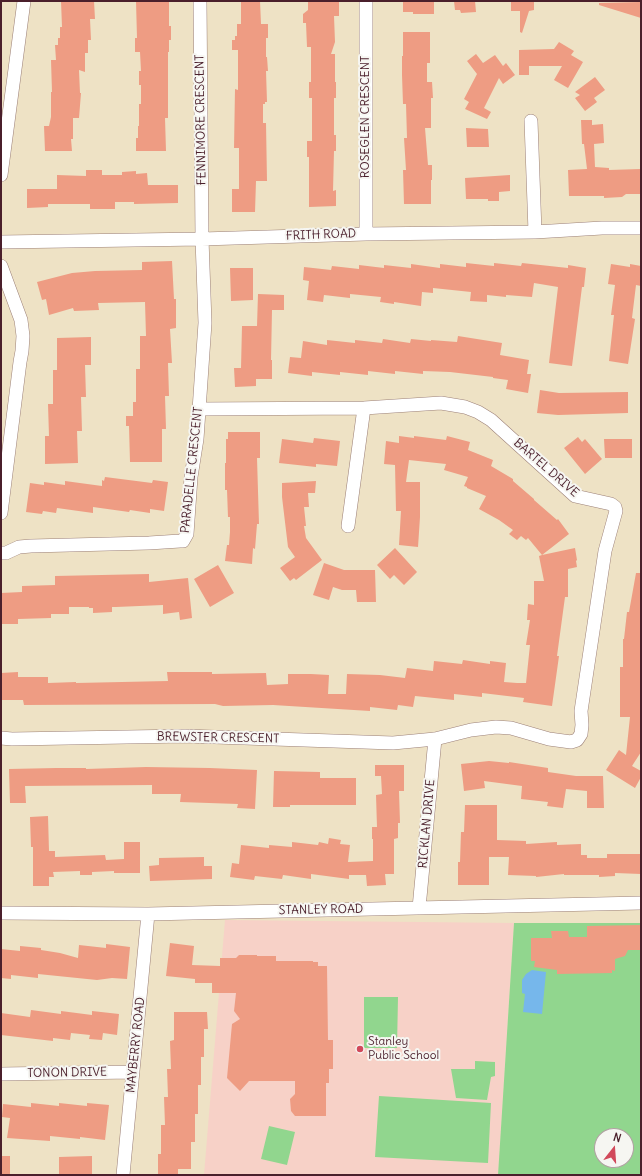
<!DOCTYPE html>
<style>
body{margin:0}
#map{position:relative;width:642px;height:1176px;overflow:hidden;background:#eee2c5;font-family:Delius,sans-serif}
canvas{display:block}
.frame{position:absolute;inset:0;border:2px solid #4a1f2b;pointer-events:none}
.north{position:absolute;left:594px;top:1128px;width:40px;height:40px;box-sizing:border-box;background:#f6f6f2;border:1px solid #b1a0a2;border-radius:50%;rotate:17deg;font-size:11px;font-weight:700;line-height:16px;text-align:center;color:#4a1f2b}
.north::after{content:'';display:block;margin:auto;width:14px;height:18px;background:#d1495b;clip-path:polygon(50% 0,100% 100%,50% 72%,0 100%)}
</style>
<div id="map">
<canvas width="642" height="1176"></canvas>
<div class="frame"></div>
<div class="north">N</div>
</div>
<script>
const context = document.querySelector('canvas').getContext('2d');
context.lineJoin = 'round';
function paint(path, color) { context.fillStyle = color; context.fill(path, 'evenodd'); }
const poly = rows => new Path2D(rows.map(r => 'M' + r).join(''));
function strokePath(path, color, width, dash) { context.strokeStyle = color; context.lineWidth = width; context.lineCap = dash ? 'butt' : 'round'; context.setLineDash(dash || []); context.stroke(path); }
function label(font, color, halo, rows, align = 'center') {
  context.font = font + ' Delius,sans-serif'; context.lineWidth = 4; context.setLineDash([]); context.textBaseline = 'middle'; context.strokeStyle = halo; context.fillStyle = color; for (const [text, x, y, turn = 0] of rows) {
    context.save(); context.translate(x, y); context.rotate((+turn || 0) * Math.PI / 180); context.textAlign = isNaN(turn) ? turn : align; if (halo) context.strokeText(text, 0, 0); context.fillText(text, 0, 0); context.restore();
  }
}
paint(poly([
 [225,920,514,923,498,1175,204,1175]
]), '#f7d1c7');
paint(poly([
 [514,923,641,923,641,1175,498,1175],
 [602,1136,626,1136,626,1160,602,1160],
 [364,997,398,997,397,1048,364,1048],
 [475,1061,495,1062,495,1076,491,1077,487,1100,456,1098,451,1069,475,1069],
 [379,1096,491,1103,488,1163,375,1157],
 [269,1126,295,1132,287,1165,261,1159]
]), '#91d68e');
paint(poly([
 [532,970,546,972,542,1014,523,1012,525,994,522,993,522,980,526,974]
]), '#76b7eb');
paint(poly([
 [61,1,94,1,95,19,90,19,91,40,88,40,88,53,85,53,85,72,79,70,80,93,81,93,79,118,73,118,73,139,71,139,72,151,45,151,44,126,49,126,51,117,51,92,52,92,51,60,56,60,55,45,58,45,58,38,60,38,60,27,62,27],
 [136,1,169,1,169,26,171,26,171,40,169,40,169,52,168,52,168,118,165,118,166,151,136,151,136,138,138,138,138,126,139,126,139,104,141,104,141,85,139,85,139,71,141,71,140,52,135,52,135,38,137,38],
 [241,1,260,1,261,24,268,24,268,38,266,38,266,57,267,57,268,71,266,71,267,102,265,102,265,104,263,104,263,123,266,123,267,181,256,181,255,212,232,212,232,189,239,189,239,148,234,148,235,89,238,90,238,50,232,50,232,40,235,40,235,36,237,36,237,24,241,24],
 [308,1,339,1,339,16,334,16,335,42,331,54,335,54,335,82,336,82,336,98,334,98,334,135,336,135,336,151,334,151,333,191,336,190,336,206,309,207,309,157,307,157,307,141,312,141,312,98,309,98,309,82,311,82,311,47,307,47,306,23,303,23,303,14,308,10],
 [403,1,434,1,434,14,413,14,413,12,403,12],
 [454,1,475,1,476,12,461,13,460,10,455,10],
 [511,1,534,1,534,10,529,11,522,33,520,32,520,11,511,11],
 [641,2,641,18,599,5,599,3],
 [403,32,430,32,430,63,427,63,427,82,432,82,433,98,431,98,431,128,425,128,428,165,432,165,432,180,431,180,431,204,404,204,403,170,406,170,404,138,407,138,406,104,403,104,402,75,402,56,403,56],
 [559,42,574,51,571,55,583,62,568,88,554,80,562,66,529,66,529,75,519,75,519,50,554,49],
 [476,54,483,63,495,55,503,66,506,63,515,75,503,84,499,78,484,108,491,112,487,119,465,109,469,102,464,99,477,74,467,61],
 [595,77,605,90,594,98,597,102,585,111,575,98,580,95,575,92],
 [581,120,592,120,592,125,603,124,604,143,594,144,595,167,609,168,609,170,641,169,641,194,626,194,622,197,604,198,604,196,569,196,568,170,587,169,584,144,582,144],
 [466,128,488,129,489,147,467,147],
 [86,170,102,170,102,175,122,175,122,172,136,171,136,174,147,173,148,185,178,185,178,203,134,204,134,202,115,202,115,209,90,209,90,204,48,204,48,207,27,208,27,189,57,189,57,175,86,176],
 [510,175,510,191,499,192,499,201,488,201,488,199,466,199,465,178],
 [172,261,174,299,176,299,176,328,170,329,172,363,168,363,169,396,165,396,166,429,162,429,162,462,130,462,129,426,126,426,126,416,133,416,133,402,136,402,136,369,140,369,140,336,146,336,145,302,98,303,99,310,74,311,73,308,49,315,46,299,42,300,37,282,72,273,95,271,142,270,142,262],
 [466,263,494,266,494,263,521,266,522,263,568,268,568,265,586,268,584,287,582,287,572,366,549,363,558,287,534,283,532,297,506,295,506,297,487,295,487,302,470,301,471,292,433,288,433,293,422,292,421,306,394,302,394,304,380,302,381,297,350,294,350,298,324,295,323,302,307,300,309,281,303,280,304,267,331,270,332,266,359,269,359,265,384,268,384,265,411,268,411,264,440,268,440,264,466,267],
 [611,264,630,267,630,264,641,266,641,286,636,285,632,318,635,319,628,364,609,361,614,315,611,315,615,285,608,284],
 [230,268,253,268,253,300,231,301],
 [258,294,284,295,284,310,272,310,271,360,272,360,272,379,256,379,256,386,235,387,234,368,241,368,242,326,257,326],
 [458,336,502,343,500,355,529,360,527,374,531,374,528,393,506,389,508,380,493,378,493,377,450,372,423,371,423,374,395,371,395,374,368,371,368,375,340,372,340,375,312,372,312,376,288,373,290,357,301,358,303,341,327,345,327,340,355,343,355,340,382,343,383,339,410,343,411,339,431,341,431,340,457,342],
 [91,337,91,365,85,365,86,397,81,397,82,431,77,431,78,463,45,464,45,436,49,436,48,404,53,404,53,370,57,370,57,338],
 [540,390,559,393,628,392,628,413,558,415,537,413],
 [228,432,260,432,260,458,257,458,259,524,257,524,255,549,253,548,252,564,225,561,227,545,229,545,230,532,230,517,228,517,227,490,225,490,225,463,226,463,226,439,228,439],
 [399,436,414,438,414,436,446,440,447,436,470,442,468,450,493,460,491,466,513,479,513,481,534,499,534,500,557,520,558,519,569,534,542,555,575,548,577,560,576,561,577,567,568,569,568,597,565,597,557,656,559,656,552,706,523,702,524,698,482,693,482,697,454,694,454,700,415,696,413,707,398,705,397,710,370,707,370,711,273,705,223,706,215,704,24,705,23,700,1,700,1,673,18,672,18,677,48,677,48,683,76,682,76,683,168,681,167,672,212,672,212,674,266,673,267,685,288,684,288,674,311,674,329,675,328,694,346,694,347,674,380,675,405,678,407,668,433,671,434,661,462,664,463,660,490,664,490,661,506,663,504,682,517,683,526,683,530,645,526,645,530,620,527,620,528,604,534,605,534,581,544,581,539,556,542,555,528,538,526,540,521,536,517,540,509,534,513,530,499,520,479,509,486,496,467,488,467,487,464,486,468,477,444,470,446,464,409,460,406,482,420,482,420,517,418,547,399,545,401,511,396,511,395,465,384,464,386,441,399,443],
 [578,437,582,442,585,439,602,459,585,474,564,448],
 [314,438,340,441,337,466,316,464,316,467,279,463,282,439,313,443],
 [604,439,632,439,632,458,605,458],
 [105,477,152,483,153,480,168,482,164,511,150,509,150,513,130,510,129,512,93,507,93,513,57,508,56,513,43,511,42,514,26,512,30,483,44,485,44,482,65,485,65,481,102,486,102,480,104,481],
 [316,481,315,493,308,493,309,507,304,507,306,526,304,526,306,538,322,560,296,580,294,578,290,581,280,568,295,557,288,547,282,497,282,483],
 [395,548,417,572,404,585,394,575,390,579,377,565],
 [324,563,344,570,375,570,376,602,357,602,356,590,342,590,333,587,329,600,313,595],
 [218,565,234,593,210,607,194,579],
 [636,573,641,573,641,752,632,766,641,771,641,777,635,788,606,770,619,750,626,755,630,717,620,717,620,667,623,667,623,639,624,639,627,612,629,612],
 [149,574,149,582,188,578,192,618,180,620,179,612,163,614,163,605,116,607,112,607,112,612,93,613,93,608,89,608,89,607,69,607,69,614,51,614,51,618,18,619,18,624,1,624,1,593,22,592,22,586,55,585,55,576],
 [489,761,509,763,509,762,548,768,548,772,576,776,603,776,604,808,587,808,587,791,566,789,563,808,547,806,548,802,521,799,522,786,484,781,485,788,464,791,461,764],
 [375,765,404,765,404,791,399,791,400,823,398,823,398,838,394,839,394,874,385,874,386,885,367,886,366,875,349,875,349,879,311,874,311,879,283,875,282,879,255,876,254,880,230,877,232,863,239,864,241,845,269,848,269,845,292,847,292,842,318,845,319,842,328,844,329,838,341,840,340,844,350,845,348,862,373,861,373,839,372,839,372,827,377,827,376,795,382,794,381,776,375,776],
 [146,767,210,768,257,770,255,809,237,808,238,804,180,802,181,794,152,794,152,785,25,786,26,803,10,803,9,769,56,768,86,768,86,769],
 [274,771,320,772,320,778,356,778,356,805,290,805,290,807,273,807],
 [465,805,497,805,497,840,526,841,526,844,557,842,557,845,581,844,581,855,587,855,587,858,607,858,607,854,641,854,641,874,615,873,615,876,599,877,599,875,564,875,564,874,536,877,536,876,508,875,509,857,489,857,489,885,458,885,458,862,460,862,461,832,464,832],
 [48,816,49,851,55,851,55,857,105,855,106,860,124,859,124,842,140,842,140,873,114,873,114,871,92,872,92,875,80,875,80,871,53,872,54,877,49,877,49,886,33,886,33,847,31,847,30,817],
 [204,857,204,866,212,866,212,879,150,881,149,866,159,865,159,858],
 [641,925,641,950,628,950,625,956,615,959,615,971,612,970,612,973,557,974,557,970,534,967,535,961,531,961,531,938,552,938,551,931,568,931,569,937,587,937,587,926],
 [170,943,194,946,192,965,220,966,220,958,236,958,239,955,257,955,257,956,276,956,276,961,313,961,313,962,318,962,318,966,327,966,328,1040,333,1040,333,1069,329,1069,329,1083,326,1083,326,1116,295,1116,291,1111,290,1099,295,1094,295,1081,249,1081,240,1091,227,1078,232,1024,240,1019,234,1011,236,993,212,993,212,983,195,983,195,979,166,976],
 [106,944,130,947,127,979,112,978,97,980,38,974,38,978,11,975,11,979,1,978,1,949,20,951,20,946,41,948,41,950,60,953,78,958,79,945,106,948],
 [31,1010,61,1014,61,1011,92,1015,92,1011,119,1014,117,1035,103,1033,102,1040,89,1039,90,1035,71,1033,70,1040,53,1038,53,1041,1,1035,1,1013,30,1017],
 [174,1012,207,1012,208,1029,204,1029,204,1057,201,1057,201,1085,198,1085,198,1114,195,1114,195,1142,191,1142,191,1169,178,1169,178,1175,158,1175,158,1154,161,1154,161,1125,165,1125,164,1097,168,1097,167,1069,171,1069,170,1041,174,1040],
 [31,1103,59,1106,59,1103,87,1106,87,1103,109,1105,105,1140,80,1137,80,1139,50,1136,50,1141,7,1138,10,1118,2,1117,3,1104,31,1107],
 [1,1156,10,1156,10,1175,1,1175],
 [92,1156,92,1175,59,1175,59,1157]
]), '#ee9c83');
const minor = poly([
 [531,121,535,232],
 [1,175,24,1],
 [366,234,366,1],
 [1,242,202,239,366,234,535,232,602,228,641,228],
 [1,266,21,320,23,336,22,351,20,362,1,513],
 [348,526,364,408],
 [1,553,6,553,19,547,31,546,149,543,180,541,183,541,187,534,191,477,197,439,205,323,202,239,200,1],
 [1,738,12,739,185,736,393,743,435,739,471,730,496,727,511,728,549,739,571,742,577,740,581,734,582,725,581,711,605,551,616,511,615,507,611,504,575,496,491,420,478,412,465,407,441,403,364,408,199,409],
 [419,908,435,739],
 [1,913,148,914,641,903],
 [1,1074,133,1072],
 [123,1175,148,914]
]);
strokePath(minor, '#9c8078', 14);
strokePath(minor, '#fff', 13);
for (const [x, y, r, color] of [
 [360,1049,4,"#d1495b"]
]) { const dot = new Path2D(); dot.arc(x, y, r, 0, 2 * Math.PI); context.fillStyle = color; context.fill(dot); strokePath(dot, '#f6f6f2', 1.5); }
label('12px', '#4a1f2b', '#f6f6f2', [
 ["ROSEGLEN CRESCENT",366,117,-90],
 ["FENNIMORE CRESCENT",201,120,-91],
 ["FRITH ROAD",321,235,-2],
 ["BARTEL DRIVE",546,468,41],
 ["PARADELLE CRESCENT",192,470,-84],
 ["BREWSTER CRESCENT",218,738,1],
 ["RICKLAN DRIVE",427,824,-85],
 ["STANLEY ROAD",321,910,-1],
 ["MAYBERRY ROAD",136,1045,-84],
 ["TONON DRIVE",67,1073,-1]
]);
label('12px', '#4a1f2b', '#f6f6f2', [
 ["Stanley",368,1042],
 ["Public School",368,1056]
], 'left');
</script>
